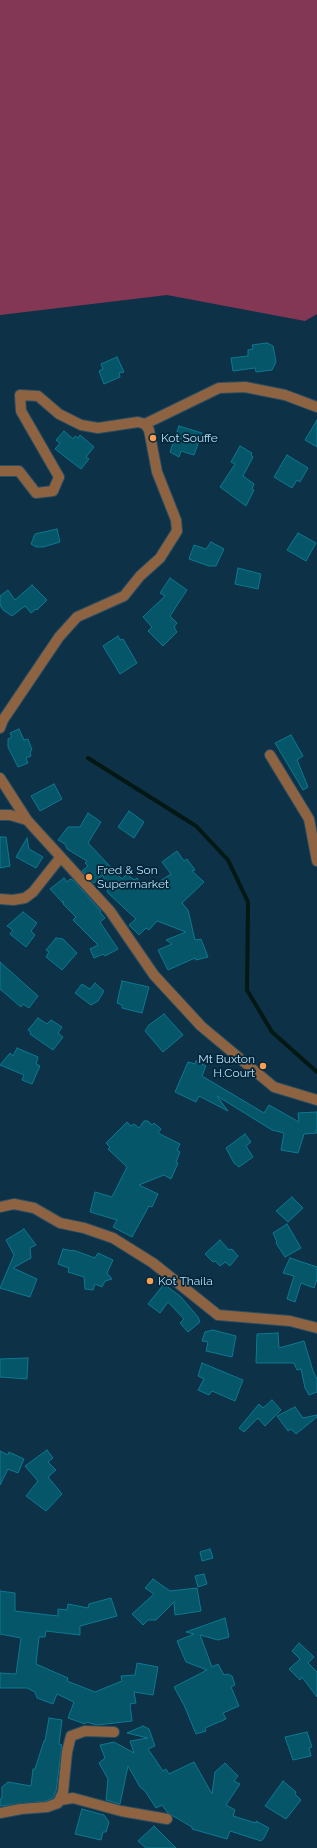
<!DOCTYPE html>
<style>
body{margin:0}
canvas{display:block;background:#0d3146}
</style>
<canvas width="317" height="1848"></canvas>
<script>
const context = document.querySelector('canvas').getContext('2d');
context.lineJoin = 'round';
function paint(path, color) { context.fillStyle = color; context.fill(path, 'evenodd'); }
const poly = rows => new Path2D(rows.map(r => 'M' + r).join(''));
function strokePath(path, color, width, dash) { context.strokeStyle = color; context.lineWidth = width; context.lineCap = dash ? 'butt' : 'round'; context.setLineDash(dash || []); context.stroke(path); }
function label(font, color, halo, rows, align = 'center') {
  context.font = font + ' Raleway,sans-serif'; context.lineWidth = 3.5; context.setLineDash([]); context.textBaseline = 'middle'; context.strokeStyle = halo; context.fillStyle = color; for (const [text, x, y, turn = 0] of rows) {
    context.save(); context.translate(x, y); context.rotate((+turn || 0) * Math.PI / 180); context.textAlign = isNaN(turn) ? turn : align; if (halo) context.strokeText(text, 0, 0); context.fillText(text, 0, 0); context.restore();
  }
}
paint(poly([
 [0,0,317,0,317,314,305,321,167,295,0,315]
]), '#843754');
strokePath(poly([
 [88,758,196,826,228,860,248,902,247,990,272,1032,317,1072]
]), '#021814', 4);
const building = poly([
 [267,343,273,346,276,362,272,370,256,372,255,368,233,371,231,358,248,356,248,350,253,349,252,345,267,343],
 [117,357,124,372,119,373,120,377,104,384,99,371,103,369,101,364,117,357],
 [317,420,317,447,305,440,317,420],
 [179,426,202,433,194,455,181,451,179,457,170,452,179,426],
 [64,431,73,439,75,436,78,438,80,435,94,447,86,457,89,459,81,469,55,449,60,443,56,440,64,431],
 [240,446,252,453,251,455,253,457,243,476,254,484,252,489,254,490,246,506,220,487,235,464,231,462,240,446],
 [287,455,308,468,300,482,297,480,292,488,274,477,287,455],
 [57,529,60,542,43,547,36,547,31,544,35,534,57,529],
 [298,533,316,543,306,561,287,550,298,533],
 [211,542,224,549,216,566,209,566,189,559,194,545,206,549,211,542],
 [238,568,261,574,258,589,235,584,238,568],
 [170,578,187,590,170,616,177,623,174,627,177,632,163,646,148,631,152,627,143,617,165,596,160,593,170,578],
 [32,585,47,600,37,610,36,609,31,613,25,606,12,616,3,610,0,605,0,596,8,590,15,600,32,585],
 [118,636,120,640,123,639,137,663,120,674,103,646,118,636],
 [19,729,24,740,28,739,32,750,30,752,31,756,26,758,28,763,18,767,8,747,8,739,12,737,10,733,19,729],
 [291,735,303,756,297,760,308,787,303,790,275,743,291,735],
 [54,784,62,799,40,811,31,796,54,784],
 [129,811,144,822,134,838,118,827,129,811],
 [88,813,101,822,88,843,122,879,127,874,134,880,137,878,146,890,171,874,162,862,177,851,184,861,187,859,195,870,192,871,204,882,182,903,188,910,195,940,201,939,208,957,196,960,195,958,168,970,158,950,172,944,166,940,186,932,157,921,149,930,146,928,139,935,129,925,136,919,108,893,103,875,94,883,82,871,88,866,85,863,87,861,67,849,65,844,58,840,68,827,80,827,88,813],
 [0,837,6,837,10,866,0,868,0,837],
 [27,838,29,849,43,857,36,868,16,857,27,838],
 [64,878,67,882,70,879,73,880,101,911,100,912,105,918,100,922,118,949,105,956,103,954,94,958,90,949,98,945,73,920,76,917,63,904,64,901,63,903,50,889,64,878],
 [23,912,37,923,31,931,35,935,26,947,10,934,13,930,7,926,23,912],
 [56,938,63,939,77,953,62,970,46,957,49,952,46,950,56,938],
 [0,962,38,996,29,1008,23,1004,21,1007,0,989,0,962],
 [122,981,149,987,142,1013,122,1008,122,1005,117,1003,122,981],
 [95,983,104,991,98,1001,91,1005,75,993,82,984,90,989,95,983],
 [164,1014,183,1035,163,1052,145,1031,149,1025,164,1014],
 [38,1018,47,1024,51,1020,62,1027,58,1033,63,1037,53,1050,30,1034,31,1032,28,1030,38,1018],
 [17,1048,38,1057,36,1064,40,1066,32,1084,22,1080,24,1075,0,1065,10,1053,13,1056,17,1048],
 [196,1061,206,1066,202,1076,264,1113,269,1105,299,1122,298,1113,317,1112,317,1131,315,1131,317,1133,304,1134,298,1153,281,1150,284,1133,272,1130,217,1096,228,1111,199,1096,196,1102,175,1092,188,1062,195,1064,196,1061],
 [144,1121,148,1121,152,1125,154,1123,161,1129,158,1133,180,1144,177,1150,180,1152,176,1162,178,1163,171,1179,164,1175,139,1185,158,1194,152,1207,149,1206,132,1237,113,1227,117,1220,90,1212,95,1192,112,1197,127,1167,108,1149,110,1147,106,1143,127,1122,131,1126,134,1124,139,1128,144,1121],
 [245,1134,251,1142,246,1146,253,1157,239,1167,234,1163,226,1148,245,1134],
 [292,1197,303,1208,288,1222,276,1211,292,1197],
 [287,1224,301,1248,285,1257,276,1243,277,1242,273,1233,287,1224],
 [24,1229,36,1245,30,1248,31,1258,13,1268,37,1279,30,1297,0,1288,14,1255,6,1240,24,1229],
 [220,1240,229,1250,232,1249,238,1256,230,1266,225,1262,220,1266,215,1261,213,1262,205,1254,220,1240],
 [63,1249,73,1251,73,1250,95,1258,98,1253,113,1260,107,1273,112,1279,105,1281,102,1287,95,1284,93,1290,85,1289,84,1277,68,1272,69,1268,58,1264,63,1249],
 [290,1258,317,1267,317,1279,314,1288,301,1283,295,1302,287,1299,294,1276,283,1273,290,1258],
 [164,1284,181,1297,198,1317,200,1322,188,1332,180,1323,184,1319,168,1302,160,1313,148,1304,164,1284],
 [213,1330,236,1336,232,1357,206,1351,208,1342,202,1341,205,1332,213,1330],
 [278,1333,279,1348,304,1341,313,1371,317,1379,317,1392,309,1395,305,1388,301,1369,297,1370,294,1363,256,1363,257,1334,278,1333],
 [28,1358,27,1379,0,1377,0,1359,28,1358],
 [202,1363,243,1380,235,1401,212,1391,209,1395,198,1390,204,1379,198,1376,202,1363],
 [272,1400,281,1410,265,1426,258,1418,244,1432,239,1428,259,1404,263,1408,272,1400],
 [295,1407,303,1418,317,1415,317,1417,296,1434,291,1429,288,1431,277,1416,295,1407],
 [47,1450,53,1458,48,1462,56,1470,48,1477,62,1494,46,1511,26,1496,38,1481,25,1466,47,1450],
 [0,1451,8,1455,9,1452,24,1459,18,1473,8,1469,0,1485,0,1451],
 [210,1549,213,1558,202,1561,200,1552,210,1549],
 [204,1574,207,1584,198,1587,195,1576,204,1574],
 [153,1579,170,1591,197,1588,201,1611,175,1615,174,1602,156,1620,148,1620,143,1625,132,1614,154,1594,145,1588,153,1579],
 [0,1591,15,1593,15,1611,58,1616,58,1609,67,1610,68,1604,88,1608,89,1604,111,1598,117,1616,80,1626,80,1635,46,1631,45,1637,39,1637,36,1664,68,1678,67,1681,95,1692,122,1681,121,1676,135,1675,137,1663,158,1667,153,1695,134,1692,136,1703,130,1704,132,1721,97,1725,86,1722,85,1724,68,1718,74,1702,57,1694,53,1704,37,1698,35,1692,27,1688,0,1688,0,1673,16,1674,21,1638,0,1634,0,1591],
 [225,1618,229,1637,218,1640,200,1635,212,1667,218,1664,224,1675,228,1674,232,1676,235,1685,231,1687,239,1706,223,1713,226,1719,205,1728,206,1731,196,1734,184,1705,174,1687,207,1670,186,1662,177,1641,194,1634,186,1632,225,1618],
 [299,1643,314,1657,308,1663,317,1672,317,1697,302,1677,300,1680,289,1669,300,1659,292,1651,299,1643],
 [49,1718,62,1720,59,1744,62,1745,56,1791,53,1798,46,1801,0,1806,0,1799,2,1798,2,1787,8,1782,31,1786,33,1769,35,1769,44,1741,45,1741,49,1718],
 [143,1726,149,1729,155,1746,148,1749,163,1771,166,1769,169,1774,194,1762,212,1794,215,1772,225,1763,238,1776,234,1781,240,1784,226,1805,235,1810,233,1816,256,1823,256,1821,269,1828,264,1838,261,1841,230,1831,227,1839,192,1829,192,1827,168,1813,162,1805,156,1808,145,1791,140,1787,128,1766,120,1804,106,1800,108,1779,99,1763,105,1758,100,1745,114,1742,134,1753,130,1741,148,1738,127,1733,143,1726],
 [307,1732,312,1747,309,1748,311,1756,293,1760,285,1737,307,1732],
 [283,1781,296,1792,295,1794,301,1800,286,1819,265,1806,283,1781],
 [82,1809,104,1815,109,1822,106,1832,103,1832,101,1840,75,1834,82,1809],
 [154,1826,176,1848,146,1848,138,1841,154,1826]
]);
paint(building, '#045668');
strokePath(building, '#0e7890', 1);
const minor = poly([
 [145,424,219,388,245,387,285,395,317,407],
 [0,471,19,471,36,493,53,491,59,477,21,411,20,395,38,396,59,414,81,425,98,428,138,422,145,424,149,430,157,472,176,520,177,531,160,558,140,576,124,596,77,617,59,637,3,720,0,728],
 [270,755,309,819,317,861],
 [0,778,27,820,110,911,154,975,201,1026,274,1087,317,1100],
 [0,815,10,815,27,820],
 [0,899,13,900,25,898,33,892,60,858],
 [0,1207,14,1204,34,1208,60,1223,84,1228,113,1238,153,1263,218,1315,290,1321,317,1328],
 [60,1800,73,1798,121,1811,167,1819],
 [0,1813,21,1809,47,1807,58,1803,63,1792,67,1752,71,1736,85,1731,114,1732]
]);
strokePath(minor, '#294d62', 12);
strokePath(minor, '#8d6342', 10);
for (const [x, y, r, color] of [
 [153,438,4,"#fb9e50"],
 [89,877,4,"#fb9e50"],
 [263,1066,4,"#fb9e50"],
 [150,1281,4,"#fb9e50"]
]) { const dot = new Path2D(); dot.arc(x, y, r, 0, 2 * Math.PI); context.fillStyle = color; context.fill(dot); strokePath(dot, '#02273b', 1.5); }
label('12px', '#bfdff6', '#02273b', [
 ["Kot Souffe",161,438],
 ["Fred & Son",97,870],
 ["Supermarket",97,884],
 ["Mt Buxton",255,1059,"right"],
 ["H.Court",255,1073,"right"],
 ["Kot Thaila",158,1281]
], 'left');
</script>
